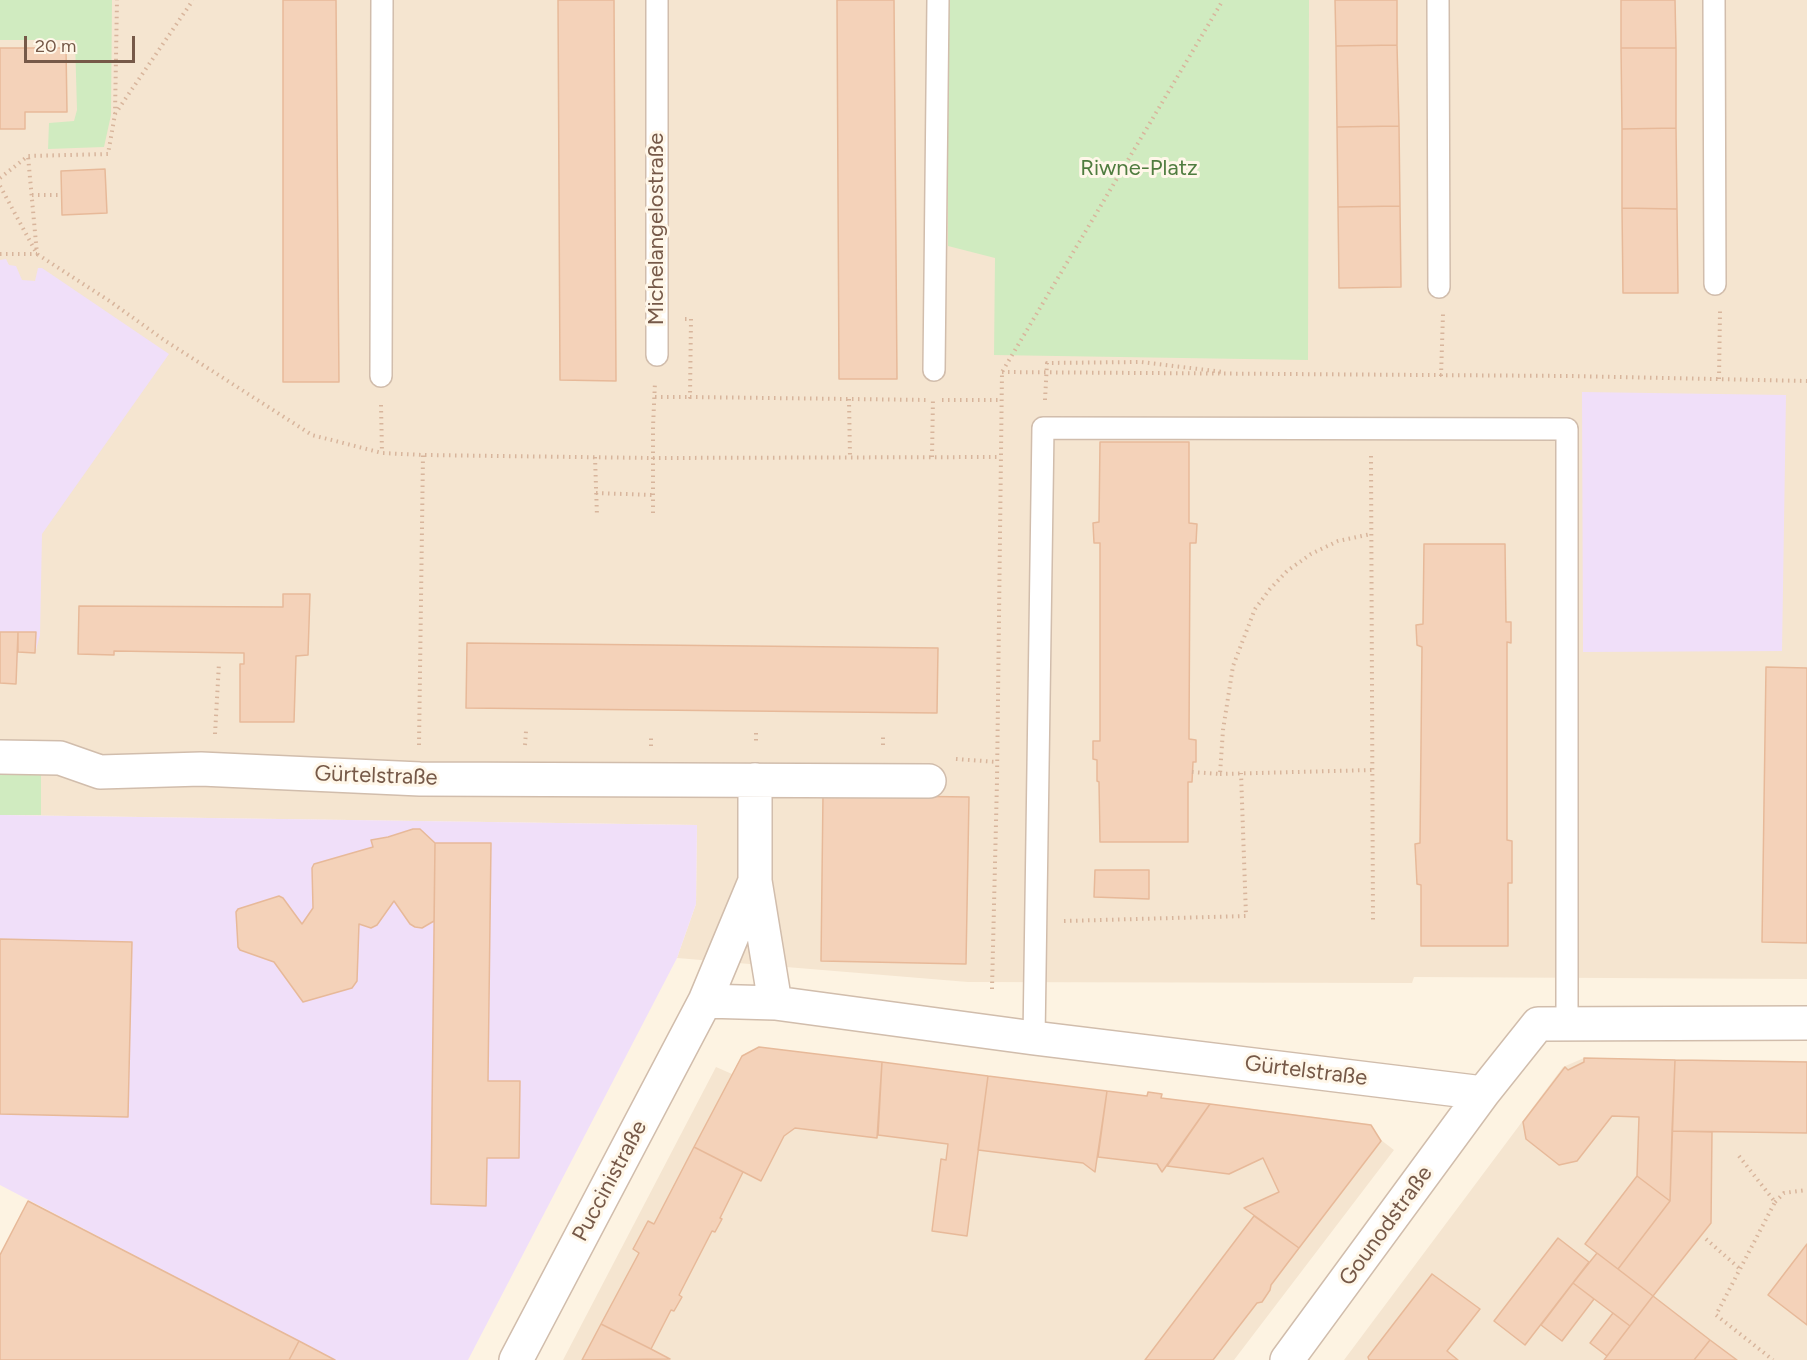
<!DOCTYPE html>
<meta charset="utf-8">
<style>
body{margin:0}
#map{position:relative;width:1807px;height:1360px;overflow:hidden;background:#fdf3e2;font-family:Figtree,sans-serif}
canvas{display:block}
.scale{position:absolute;left:24px;top:36px;width:111px;height:27px;box-sizing:border-box;border:3px solid #765948;border-top:0;padding-left:8px;font-size:18px;line-height:21px;white-space:nowrap;color:#765948;-webkit-text-stroke:4px #fff7e9;paint-order:stroke}
</style>
<div id="map">
<canvas width="1807" height="1360"></canvas>
<div class="scale">20 m</div>
</div>
<script>
const context = document.querySelector('canvas').getContext('2d');
context.lineJoin = 'round';
function paint(path, color) { context.fillStyle = color; context.fill(path, 'evenodd'); }
const poly = rows => new Path2D(rows.map(r => 'M' + r).join(''));
function strokePath(path, color, width, dash) { context.strokeStyle = color; context.lineWidth = width; context.lineCap = dash ? 'butt' : 'round'; context.setLineDash(dash || []); context.stroke(path); }
function label(font, color, halo, rows, align = 'center') {
  context.font = font + ' Figtree,sans-serif'; context.lineWidth = 6; context.setLineDash([]); context.textBaseline = 'middle'; context.strokeStyle = halo; context.fillStyle = color; for (const [text, x, y, turn = 0] of rows) {
    context.save(); context.translate(x, y); context.rotate((+turn || 0) * Math.PI / 180); context.textAlign = isNaN(turn) ? turn : align; if (halo) context.strokeText(text, 0, 0); context.fillText(text, 0, 0); context.restore();
  }
}
paint(poly([
 [0,0,1807,0,1807,979,1414,977,1412,983,968,982,677,958,696,904,697,825,0,815],
 [760,1047,1370,1124,1381,1140,1394,1150,1234,1360,563,1360,716,1067,732,1074,741,1057],
 [1584,1058,1807,1061,1807,1360,1344,1360,1563,1067]
]), '#f5e5d0');
paint(poly([
 [6,259,9,265,16,266,22,280,35,281,38,268,42,268,169,354,42,534,40,635,35,653,18,652,16,684,0,683,0,260],
 [1582,392,1786,395,1782,651,1583,652],
 [0,815,697,825,696,904,677,958,468,1360,335,1360,0,1185]
]), '#f0dff9');
paint(poly([
 [0,0,112,0,111,115,104,147,48,149,49,123,74,121,77,110,75,40,0,40],
 [948,0,1309,0,1308,360,994,355,995,258,948,246],
 [0,769,41,770,41,815,0,815]
]), '#d0ebc0');
const building = poly([
 [283,0,336,0,339,382,283,382,283,0],
 [558,0,614,0,616,381,560,380,558,0],
 [837,0,894,0,897,379,839,379,837,0],
 [1335,0,1397,0,1397,45,1336,46,1335,0],
 [1621,0,1675,0,1676,48,1621,48,1621,0],
 [1397,45,1399,126,1337,127,1336,46,1397,45],
 [0,48,66,48,67,112,25,112,25,129,0,129,0,48],
 [1621,48,1676,48,1676,128,1622,129,1621,48],
 [1399,126,1400,206,1338,207,1337,127,1399,126],
 [1676,128,1677,209,1622,208,1622,129,1676,128],
 [105,169,107,213,62,215,61,171,105,169],
 [1400,206,1401,287,1339,288,1338,207,1400,206],
 [1622,208,1677,209,1678,293,1623,293,1622,208],
 [1100,442,1189,442,1189,523,1197,524,1196,543,1190,543,1189,739,1196,740,1196,762,1193,762,1192,782,1188,782,1188,842,1100,842,1099,782,1097,781,1097,760,1093,759,1093,741,1100,741,1100,543,1094,543,1093,523,1099,522,1100,442],
 [1424,544,1505,544,1506,622,1511,622,1511,643,1507,642,1507,840,1512,841,1512,883,1508,883,1508,946,1421,946,1421,885,1417,884,1415,844,1420,843,1422,647,1417,645,1416,625,1423,624,1424,544],
 [283,594,310,594,308,655,296,656,294,722,240,722,240,664,244,664,244,653,114,651,114,655,78,654,79,606,283,607,283,594],
 [0,632,18,632,16,684,0,683,0,632],
 [18,632,36,632,35,653,18,652,18,632],
 [467,643,938,648,937,713,466,708,467,643],
 [1766,667,1807,668,1807,943,1762,942,1766,667],
 [823,795,969,797,966,964,821,961,823,795],
 [413,829,420,829,435,843,434,921,422,928,415,927,410,924,394,901,377,925,371,928,359,924,357,981,352,988,303,1002,274,962,240,950,238,947,236,912,238,909,279,896,283,898,302,924,313,908,312,868,314,864,373,847,371,840,388,837,413,829],
 [435,843,491,843,488,1081,520,1081,519,1158,487,1158,486,1206,431,1204,435,843],
 [1095,870,1149,870,1149,899,1094,897,1095,870],
 [0,939,132,942,128,1117,0,1114,0,939],
 [759,1047,882,1062,877,1138,795,1128,784,1136,761,1181,694,1147,742,1056,759,1047],
 [1584,1058,1675,1060,1670,1201,1637,1176,1639,1117,1612,1116,1577,1161,1559,1165,1526,1139,1523,1122,1565,1067,1568,1070,1584,1062,1584,1058],
 [1675,1060,1807,1062,1807,1133,1672,1131,1675,1060],
 [882,1062,988,1076,967,1236,932,1231,941,1159,946,1160,948,1144,878,1135,882,1062],
 [988,1076,1107,1091,1095,1172,1083,1163,978,1150,988,1076],
 [1107,1091,1147,1096,1148,1092,1162,1094,1161,1098,1210,1104,1162,1172,1157,1164,1098,1157,1107,1091],
 [1210,1104,1371,1125,1381,1141,1299,1248,1244,1208,1279,1192,1263,1158,1229,1174,1167,1166,1210,1104],
 [1672,1131,1712,1132,1711,1223,1653,1296,1618,1269,1670,1201,1672,1131],
 [694,1147,743,1172,720,1218,722,1219,715,1232,712,1231,679,1295,682,1297,674,1311,671,1310,651,1349,601,1324,639,1253,633,1249,648,1221,654,1224,694,1147],
 [1637,1176,1670,1201,1618,1269,1585,1244,1637,1176],
 [28,1201,299,1341,289,1360,0,1360,0,1255,28,1201],
 [1254,1216,1299,1248,1271,1285,1270,1290,1262,1302,1257,1303,1213,1360,1145,1360,1254,1216],
 [1558,1238,1589,1262,1525,1345,1494,1321,1558,1238],
 [1807,1244,1807,1325,1768,1295,1807,1244],
 [1597,1253,1653,1296,1630,1326,1573,1283,1597,1253],
 [1432,1274,1480,1309,1447,1351,1458,1360,1369,1360,1368,1357,1432,1274],
 [1573,1283,1594,1299,1562,1341,1541,1325,1573,1283],
 [1653,1296,1710,1340,1694,1360,1604,1360,1653,1296],
 [1613,1313,1630,1326,1607,1356,1590,1343,1613,1313],
 [601,1324,651,1349,670,1359,582,1360,601,1324],
 [1710,1340,1737,1360,1694,1360,1710,1340],
 [299,1341,335,1360,289,1360,299,1341]
]);
paint(building, '#f4d2b9');
strokePath(building, '#e7b999', 1.5);
const lane = poly([
 [657,0,657,355],
 [1438,0,1439,287],
 [1714,0,1715,284],
 [934,370,938,0],
 [381,376,382,0],
 [1034,1038,1043,428,1567,429,1567,1024]
]);
const street = poly([
 [0,757,60,758,100,772,201,769,420,779,929,781],
 [755,780,755,881,775,1003],
 [705,1001,775,1003,1034,1038,1483,1093,1538,1024,1807,1023],
 [516,1360,705,1001,755,881],
 [1287,1360,1483,1093]
]);
strokePath(lane, '#d1bdac', 24);
strokePath(street, '#d1bdac', 36);
strokePath(poly([
 [115,114,193,0],
 [0,178,28,156,108,154,115,114,117,0],
 [0,186,37,254,111,302,164,340,312,435,382,453,423,455,652,458,1001,457],
 [32,195,62,195],
 [0,254,37,254,28,156],
 [685,319,691,319,690,397,928,400],
 [1002,372,1569,376,1807,381],
 [1441,376,1443,314],
 [1719,379,1720,311],
 [655,397,690,397],
 [849,399,850,457],
 [942,400,1001,400],
 [1045,400,1047,363,1141,362,1223,372],
 [381,405,382,453],
 [1371,456,1373,923],
 [595,457,597,516],
 [932,457,933,398],
 [596,493,653,495],
 [653,513,653,427,655,382],
 [756,733,756,744],
 [215,734,219,663],
 [419,745,423,455],
 [525,745,526,731],
 [883,745,883,736],
 [651,746,651,735],
 [956,759,997,762],
 [1192,772,1220,774,1223,730,1233,666,1255,609,1270,589,1287,571,1311,554,1338,541,1371,534],
 [1220,774,1372,770],
 [1064,921,1246,916,1241,773],
 [992,989,997,781,1002,372,1223,0],
 [1739,1156,1775,1202,1716,1315,1773,1360],
 [1775,1202,1784,1193,1807,1190],
 [1706,1239,1740,1269]
]), '#d8b59c', 4, [1.5, 4.5]);
strokePath(lane, '#fff', 21);
strokePath(street, '#fff', 33);
label('22px', '#4f7c3f', '#fff7e9', [
 ["Riwne-Platz",1139,169]
]);
label('22px', '#765948', '#fff7e9', [
 ["Michelangelostraße",657,229,-90],
 ["Gürtelstraße",376,776,2],
 ["Gürtelstraße",1306,1071,7],
 ["Puccinistraße",610,1181,-62],
 ["Gounodstraße",1386,1226,-54]
]);
</script>
